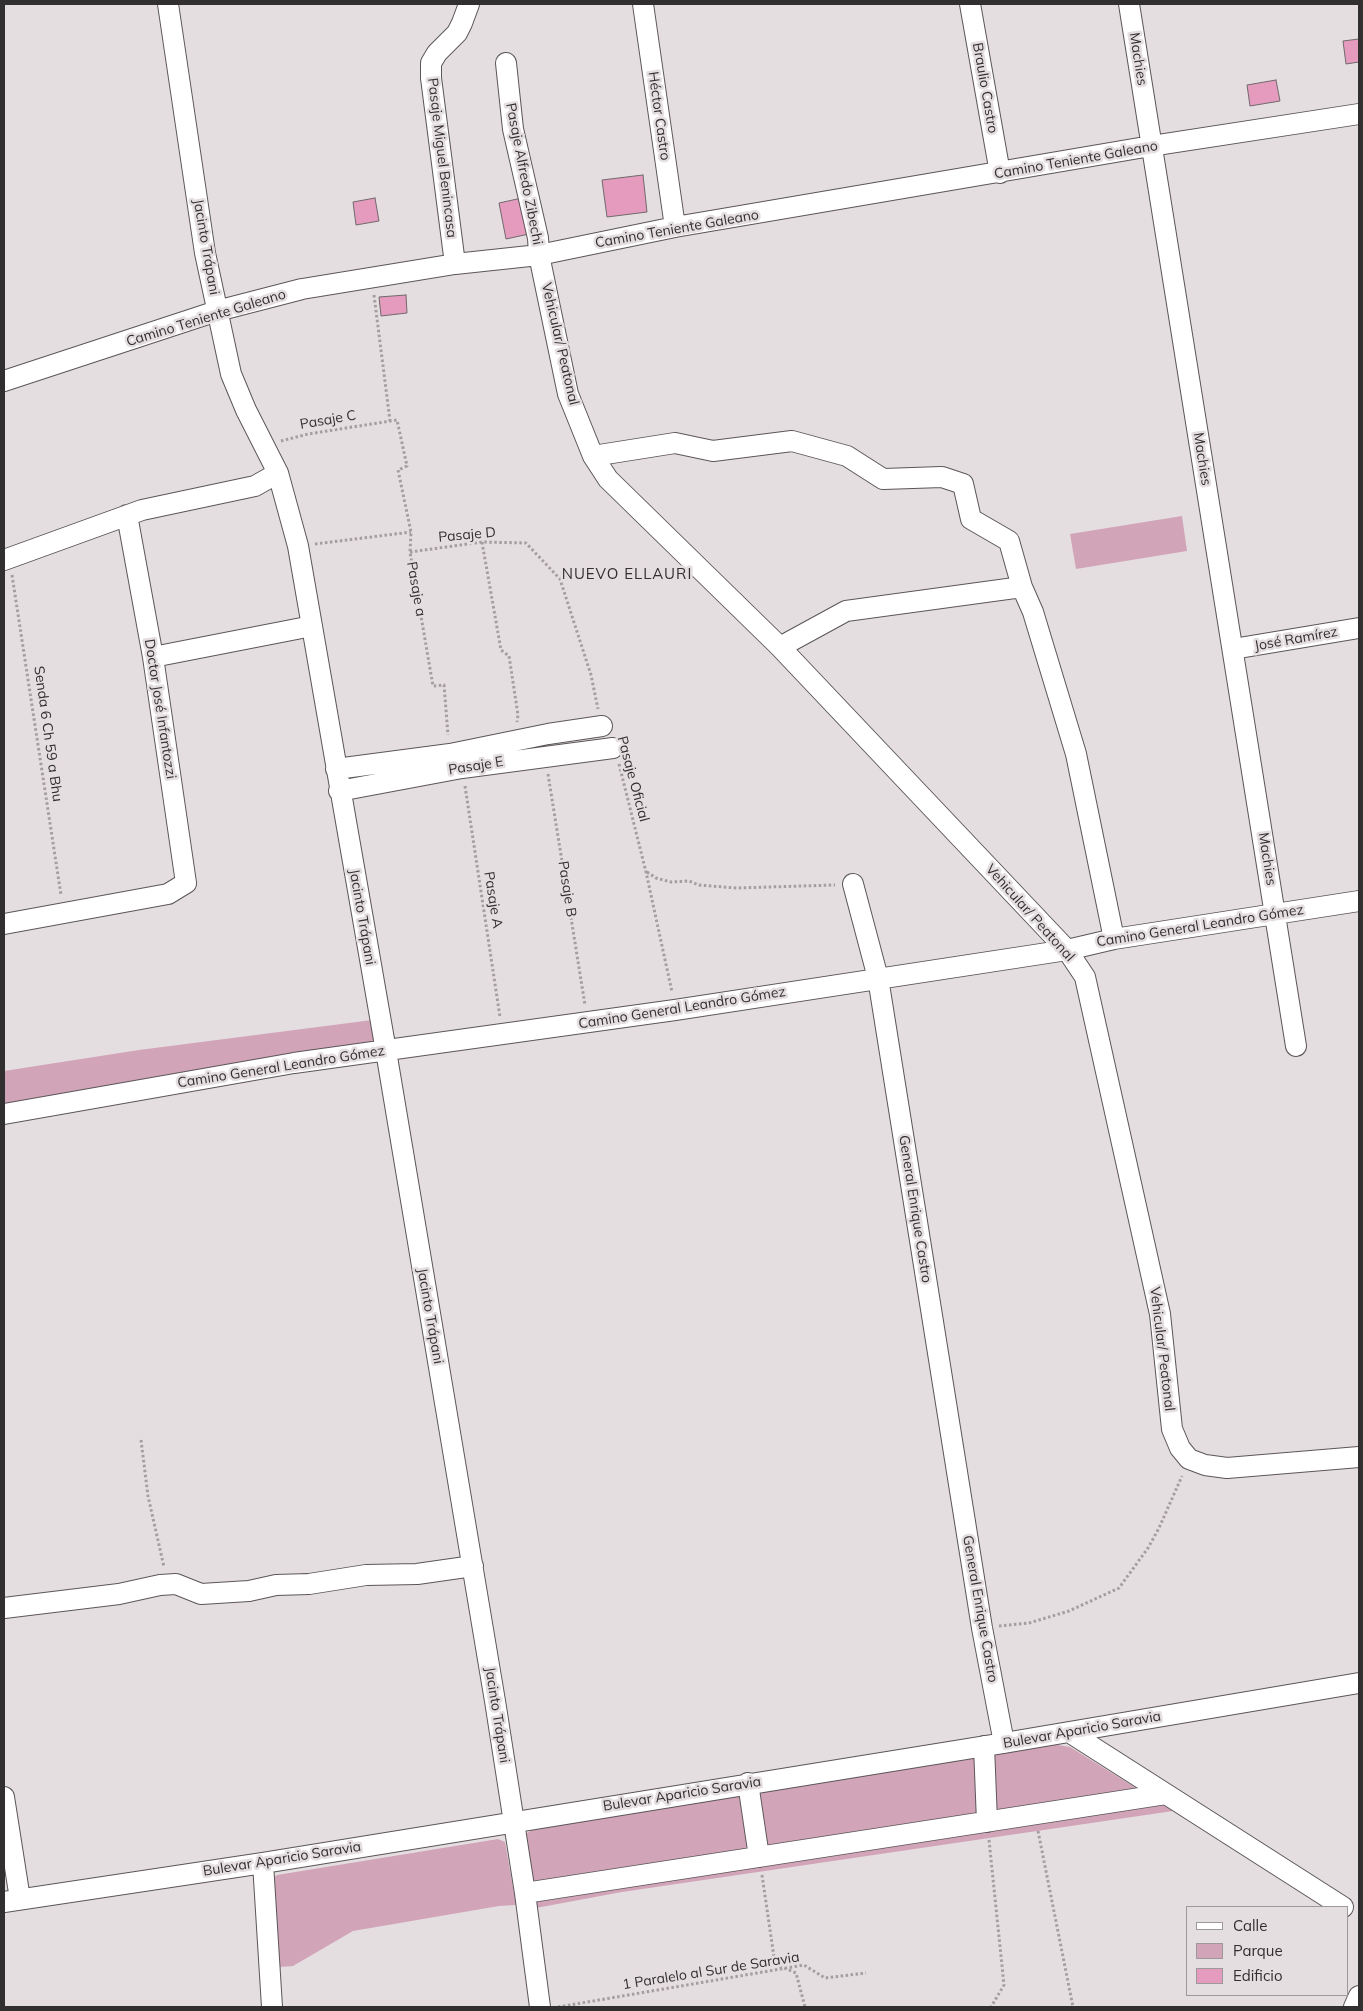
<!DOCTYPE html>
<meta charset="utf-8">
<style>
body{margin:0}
#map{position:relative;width:1363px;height:2011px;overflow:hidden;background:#e5dee1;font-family:Mulish,sans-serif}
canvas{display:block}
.frame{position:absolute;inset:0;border:5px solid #322f30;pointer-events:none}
.legend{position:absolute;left:1186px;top:1906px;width:162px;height:90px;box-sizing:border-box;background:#e5dee1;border:1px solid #9d989a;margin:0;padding:6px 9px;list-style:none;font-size:15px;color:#322f30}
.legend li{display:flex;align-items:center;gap:10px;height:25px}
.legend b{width:25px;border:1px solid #9d989a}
</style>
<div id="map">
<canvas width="1363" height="2011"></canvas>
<div class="frame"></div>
<ul class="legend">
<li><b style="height:6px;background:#fff"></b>Calle</li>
<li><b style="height:14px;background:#d2a4b8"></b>Parque</li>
<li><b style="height:14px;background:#e49bbd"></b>Edificio</li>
</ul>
</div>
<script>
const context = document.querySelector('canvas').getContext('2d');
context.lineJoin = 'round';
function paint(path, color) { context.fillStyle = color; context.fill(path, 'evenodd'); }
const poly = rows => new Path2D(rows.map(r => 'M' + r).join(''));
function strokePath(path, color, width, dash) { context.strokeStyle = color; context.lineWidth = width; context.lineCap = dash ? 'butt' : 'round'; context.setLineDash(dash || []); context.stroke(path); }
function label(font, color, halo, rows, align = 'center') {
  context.font = font + ' Mulish,sans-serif'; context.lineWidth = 5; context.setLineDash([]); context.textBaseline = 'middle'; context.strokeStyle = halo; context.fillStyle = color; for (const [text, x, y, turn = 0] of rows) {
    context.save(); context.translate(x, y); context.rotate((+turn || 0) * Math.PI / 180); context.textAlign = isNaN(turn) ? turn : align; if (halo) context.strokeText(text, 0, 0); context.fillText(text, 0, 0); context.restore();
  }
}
paint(poly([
 [1182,516,1187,551,1076,569,1070,534],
 [380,1019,386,1051,4,1114,4,1071,139,1050],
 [1052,1744,1070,1747,1173,1811,622,1892,536,1908,525,1838,527,1833,535,1828],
 [498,1839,505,1842,516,1905,499,1906,353,1931,293,1966,280,1967,273,1878,277,1875]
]), '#d2a4b8');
const building = poly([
 [1359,39,1359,62,1346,64,1343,41,1359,39],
 [1276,80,1280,101,1250,106,1247,85,1276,80],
 [643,175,647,212,607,217,602,180,643,175],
 [375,198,379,221,356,225,353,202,375,198],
 [522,198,529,234,506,239,499,203,522,198],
 [406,295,407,313,381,316,379,297,406,295]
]);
paint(building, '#e49bbd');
strokePath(building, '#6f696b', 1);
const minor = poly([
 [168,4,205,253,231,374,246,410,278,473,298,546,386,1051,495,1701,525,1893,540,2007],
 [643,4,675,227],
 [970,4,1000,173],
 [1129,4,1296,1046],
 [506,63,513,129,538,238,539,255,568,394,593,456,608,479,780,647,1067,950,1085,977,1160,1314,1172,1429,1180,1448,1189,1459,1205,1465,1227,1468,1359,1457],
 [455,264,431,78,431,63,437,53,457,33,462,23,469,4],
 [4,381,217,311,302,289,455,264,539,255,675,227,1151,146,1359,114],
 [593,456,675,443,713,451,792,441,847,456,883,479,942,477,963,484,971,519,1009,541,1022,587,1033,612,1076,754,1114,939],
 [4,560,142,510,255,486,278,473],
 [780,647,846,611,1022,587],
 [1233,649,1359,628],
 [153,657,312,626],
 [336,769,450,754,548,734,602,726],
 [339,791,462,768,613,748],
 [853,884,878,978,982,1628,1004,1743],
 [4,924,168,894,186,883,153,657,127,515],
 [4,1114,294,1063,675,1010,1067,950,1114,939,1359,901],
 [4,1608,119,1594,160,1585,176,1584,201,1594,249,1591,276,1585,309,1584,366,1575,417,1574,473,1566],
 [1069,1732,1343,1907],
 [984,1746,987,1822],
 [748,1783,759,1857],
 [4,1797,20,1899],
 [263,1863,272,2007],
 [525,1893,1166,1794],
 [4,1902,263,1863,1004,1743,1359,1683],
 [1354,2007,1359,1996]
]);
strokePath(minor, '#5c5659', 22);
strokePath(poly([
 [374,295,390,421],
 [281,441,308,434,397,420,407,466,398,470,411,532,410,552,433,686,444,685,448,735],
 [482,542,501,650,509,656,518,715,517,722],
 [315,544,411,532],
 [410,552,482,542,526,543,560,579,591,675,598,709],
 [12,575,61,895],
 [619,764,646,872,672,992],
 [548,774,585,1005],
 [465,786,500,1017],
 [647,872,656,878,671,882,689,881,699,885,736,888,835,885],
 [141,1440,148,1496,164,1567],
 [999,1626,1029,1623,1069,1611,1119,1588,1148,1548,1159,1528,1182,1476],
 [1038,1831,1073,2007],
 [989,1840,1004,1985,991,2007],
 [762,1875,775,1964,796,1973,805,2007],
 [558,2007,804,1965,825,1978,866,1973]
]), '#a49ea1', 3, [2.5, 2.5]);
strokePath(minor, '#fff', 20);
label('14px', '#322f30', '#e5dee1', [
 ["Machies",1138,59,81],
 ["Braulio Castro",985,88,80],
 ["Héctor Castro",659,116,82],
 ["Pasaje Miguel Benincasa",442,158,83],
 ["Camino Teniente Galeano",1076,160,-10],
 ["Pasaje Alfredo Zibechi",524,174,79],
 ["Camino Teniente Galeano",677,229,-10],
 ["Jacinto Trápani",206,247,80],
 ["Camino Teniente Galeano",206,318,-17],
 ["Vehicular/ Peatonal",560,344,77],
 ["Pasaje C",328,420,-10],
 ["Machies",1202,459,81],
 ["Pasaje D",467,535,-5],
 ["Pasaje a",416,589,80],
 ["José Ramírez",1296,639,-10],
 ["Doctor José Infantozzi",160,709,81],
 ["Senda 6 Ch 59 a Bhu",48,734,82],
 ["Pasaje E",476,766,-9],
 ["Pasaje Oficial",633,779,75],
 ["Machies",1267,859,81],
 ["Pasaje B",567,889,81],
 ["Pasaje A",493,900,81],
 ["Vehicular/ Peatonal",1030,913,48],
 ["Jacinto Trápani",362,917,80],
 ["Camino General Leandro Gómez",1200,926,-9],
 ["Camino General Leandro Gómez",682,1008,-9],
 ["Camino General Leandro Gómez",281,1067,-9],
 ["General Enrique Castro",915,1209,81],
 ["Jacinto Trápani",430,1316,80],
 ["Vehicular/ Peatonal",1162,1349,83],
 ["General Enrique Castro",980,1609,80],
 ["Jacinto Trápani",497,1715,81],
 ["Bulevar Aparicio Saravia",1082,1730,-10],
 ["Bulevar Aparicio Saravia",682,1794,-9],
 ["Bulevar Aparicio Saravia",282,1859,-9],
 ["1 Paralelo al Sur de Saravia",711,1971,-9]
]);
context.letterSpacing = '1px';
label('15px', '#322f30', '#e5dee1', [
 ["NUEVO ELLAURI",627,574]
]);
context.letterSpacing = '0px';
</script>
